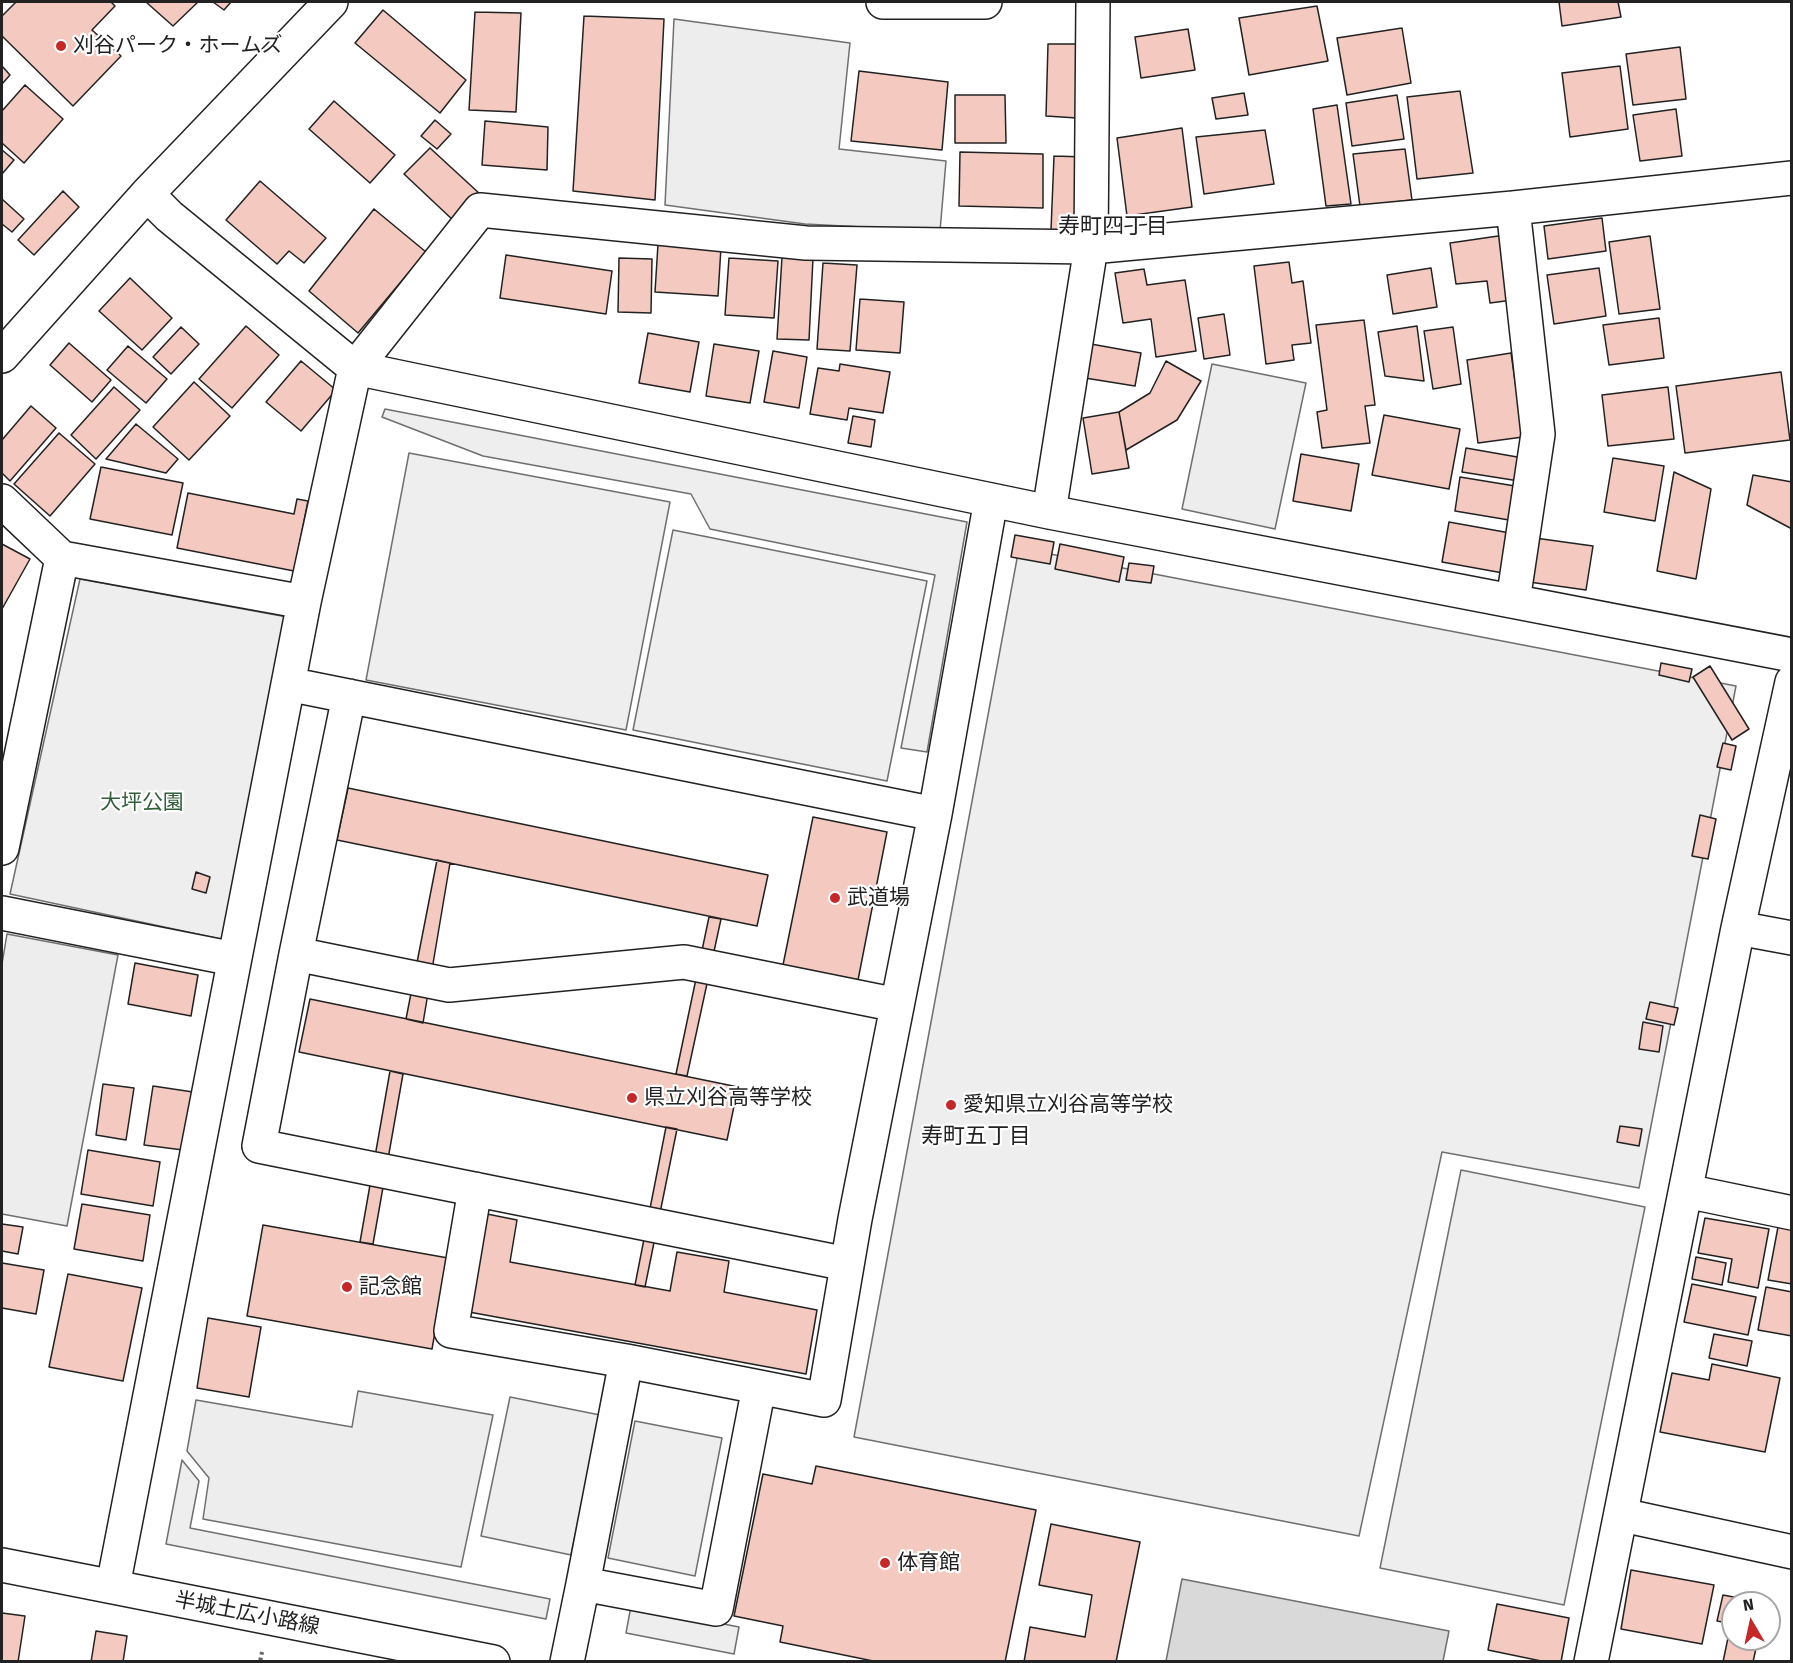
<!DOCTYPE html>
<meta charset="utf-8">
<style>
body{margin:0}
#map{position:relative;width:1793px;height:1663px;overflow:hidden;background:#fff;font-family:"Fira Sans",sans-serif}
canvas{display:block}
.frame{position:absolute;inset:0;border:3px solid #222;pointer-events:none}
.north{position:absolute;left:1721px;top:1591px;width:60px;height:60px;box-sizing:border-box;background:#fff;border:2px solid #a7a7a7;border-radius:50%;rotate:351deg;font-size:16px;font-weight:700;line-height:24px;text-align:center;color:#222}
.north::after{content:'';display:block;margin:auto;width:21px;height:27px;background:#c62828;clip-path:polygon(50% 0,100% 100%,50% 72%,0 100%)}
</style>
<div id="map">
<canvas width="1793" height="1663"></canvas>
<div class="frame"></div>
<div class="north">N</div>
</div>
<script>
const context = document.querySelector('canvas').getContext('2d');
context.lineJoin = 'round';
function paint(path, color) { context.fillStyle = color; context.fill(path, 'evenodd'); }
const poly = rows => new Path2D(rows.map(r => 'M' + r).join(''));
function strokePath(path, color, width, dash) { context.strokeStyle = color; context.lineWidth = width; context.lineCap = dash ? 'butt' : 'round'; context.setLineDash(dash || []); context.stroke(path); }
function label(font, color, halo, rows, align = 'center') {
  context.font = font + ' "Fira Sans","Noto Sans JP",sans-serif'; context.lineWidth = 4.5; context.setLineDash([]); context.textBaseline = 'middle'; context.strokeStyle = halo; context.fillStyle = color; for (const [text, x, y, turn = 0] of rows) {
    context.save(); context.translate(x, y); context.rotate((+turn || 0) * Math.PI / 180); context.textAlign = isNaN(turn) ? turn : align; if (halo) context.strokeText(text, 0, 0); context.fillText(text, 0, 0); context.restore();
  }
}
const green = poly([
 [385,409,967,522,927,752,901,748,935,575,710,529,691,494,483,456,382,417,385,409],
 [409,453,670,502,626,730,366,680,409,453],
 [673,530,927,581,887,781,633,730,673,530],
 [1019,548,1736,686,1639,1188,1442,1152,1359,1536,854,1437,1019,548],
 [80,579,287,617,225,940,10,894,80,579],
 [1461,1170,1645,1207,1564,1605,1380,1568,1461,1170],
 [510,1397,600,1415,571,1555,481,1536,510,1397],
 [635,1421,722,1438,695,1576,608,1558,635,1421],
 [182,1460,199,1481,190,1528,550,1599,546,1619,166,1544,182,1460],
 [631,1606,739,1627,734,1654,626,1633,631,1606]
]);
paint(green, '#eee');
strokePath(green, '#6f6f6f', 1.5);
const parking = poly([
 [674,19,850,43,839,149,946,161,940,231,805,224,665,205,674,19],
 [1212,364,1306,383,1275,529,1182,509,1212,364],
 [7,934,118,955,67,1226,2,1214,2,964,7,934],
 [358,1391,493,1415,461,1567,203,1519,209,1478,187,1451,196,1400,352,1427,358,1391]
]);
paint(parking, '#ededed');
strokePath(parking, '#6f6f6f', 1.5);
const water = poly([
 [1182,1579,1449,1631,1443,1661,1166,1661,1182,1579]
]);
paint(water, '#d9d9d9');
strokePath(water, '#6f6f6f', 1.5);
const building = poly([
 [16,2,111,2,115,6,92,30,121,56,73,106,2,36,2,16,16,2],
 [146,2,198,2,173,26,146,2],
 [213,2,231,2,224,10,213,2],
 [1559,2,1618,2,1621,17,1562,26,1559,2],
 [1317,6,1328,61,1249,75,1239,18,1317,6],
 [383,10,466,80,440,113,355,43,383,10],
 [475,12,521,13,516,112,469,110,475,12],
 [584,16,664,19,655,200,573,191,584,16],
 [1402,28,1411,83,1347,95,1337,38,1402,28],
 [1188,29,1195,70,1141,78,1135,37,1188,29],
 [1048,44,1080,44,1077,118,1046,116,1048,44],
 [1680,47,1686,99,1633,105,1626,54,1680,47],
 [2,66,10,75,2,84,2,66],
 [1620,66,1628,129,1570,137,1562,73,1620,66],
 [859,71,948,82,942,150,851,141,859,71],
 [25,85,63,119,24,163,2,143,2,111,25,85],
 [1460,91,1473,173,1417,179,1407,97,1460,91],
 [1244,93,1248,115,1216,119,1212,98,1244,93],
 [955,95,1005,95,1006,143,955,143,955,95],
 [1397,95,1404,139,1352,146,1346,103,1397,95],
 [334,101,395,155,370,183,309,129,334,101],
 [1337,105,1351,204,1326,206,1313,109,1337,105],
 [1676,109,1682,156,1640,161,1633,115,1676,109],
 [435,120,451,134,437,149,421,136,435,120],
 [485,121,548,127,547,170,482,165,485,121],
 [1182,128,1192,207,1127,216,1117,138,1182,128],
 [1265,130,1274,184,1204,194,1196,137,1265,130],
 [430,148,480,194,455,222,404,174,430,148],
 [1405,149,1412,200,1360,206,1353,154,1405,149],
 [2,150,14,160,2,174,2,150],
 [960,152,1043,154,1043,208,959,206,960,152],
 [1054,156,1085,157,1083,232,1051,230,1054,156],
 [260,181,326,238,304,263,289,251,277,264,226,220,260,181],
 [63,191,79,207,34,255,18,240,63,191],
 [2,199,24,219,12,232,2,224,2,199],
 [374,209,426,252,358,333,309,291,374,209],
 [1602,218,1606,251,1548,259,1544,226,1602,218],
 [1505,235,1513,300,1490,303,1487,281,1456,284,1450,243,1505,235],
 [1650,236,1660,309,1619,314,1609,242,1650,236],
 [658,244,721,247,718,296,655,292,658,244],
 [506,255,612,271,606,314,500,298,506,255],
 [782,257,813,258,809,340,777,339,782,257],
 [619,258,652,259,651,313,618,312,619,258],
 [729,258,778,261,774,318,725,315,729,258],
 [1289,262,1292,283,1303,281,1311,343,1292,345,1294,360,1266,364,1254,266,1289,262],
 [823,263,857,265,850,351,817,349,823,263],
 [1431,268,1437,307,1393,314,1387,275,1431,268],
 [1599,268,1606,316,1554,324,1547,275,1599,268],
 [1144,269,1147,285,1185,280,1196,351,1156,357,1151,319,1123,323,1115,273,1144,269],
 [130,278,172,318,142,350,99,311,130,278],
 [860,299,904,302,900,353,856,350,860,299],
 [1224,314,1230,355,1204,359,1198,318,1224,314],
 [1659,318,1664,358,1609,365,1603,325,1659,318],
 [1364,320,1375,405,1365,406,1370,443,1322,448,1317,412,1327,410,1316,325,1364,320],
 [246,326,279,355,232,408,199,379,246,326],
 [1417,326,1424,381,1385,376,1378,332,1417,326],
 [181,327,199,344,171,374,153,357,181,327],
 [1453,327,1461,384,1433,389,1424,331,1453,327],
 [648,333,699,342,690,392,639,383,648,333],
 [69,343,111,380,92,402,50,365,69,343],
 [714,344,759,351,750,403,706,396,714,344],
 [1091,344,1141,353,1135,386,1085,378,1091,344],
 [128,346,167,379,146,403,107,370,128,346],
 [773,351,807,357,799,408,764,402,773,351],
 [1511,353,1523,437,1478,443,1467,360,1511,353],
 [301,361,336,390,301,431,266,402,301,361],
 [1166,361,1201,381,1177,420,1126,450,1119,412,1150,393,1166,361],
 [840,364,890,372,883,413,849,408,847,420,810,414,818,368,839,371,840,364],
 [1781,372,1790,440,1685,453,1676,386,1781,372],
 [194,382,230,416,189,460,153,427,194,382],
 [114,387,140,410,96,459,71,435,114,387],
 [1668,387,1674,439,1608,446,1602,395,1668,387],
 [31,406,56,428,10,481,2,473,2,440,31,406],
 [1119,412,1129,468,1092,474,1083,418,1119,412],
 [1384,415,1460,429,1449,489,1372,475,1384,415],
 [853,416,875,420,871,447,848,443,853,416],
 [136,424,178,459,166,473,106,459,136,424],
 [59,433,95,464,50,516,14,484,59,433],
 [1466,448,1523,458,1519,481,1462,472,1466,448],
 [1301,454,1359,464,1351,511,1293,501,1301,454],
 [1613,458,1664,466,1655,521,1604,512,1613,458],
 [101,467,183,483,172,535,90,519,101,467],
 [1674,472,1711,489,1696,579,1657,571,1674,472],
 [1753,475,1792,482,1792,529,1747,505,1753,475],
 [1460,477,1515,486,1509,520,1455,511,1460,477],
 [188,493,294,514,297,499,308,501,294,571,177,548,188,493],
 [1449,522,1510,533,1503,573,1442,562,1449,522],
 [1015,535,1054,542,1050,564,1011,557,1015,535],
 [1535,538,1593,546,1586,590,1529,582,1535,538],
 [2,544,30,559,2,609,2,544],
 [1060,544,1124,557,1119,582,1055,569,1060,544],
 [1129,563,1154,566,1151,583,1126,580,1129,563],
 [1661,663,1692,669,1689,682,1659,675,1661,663],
 [1710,666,1749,729,1732,740,1693,677,1710,666],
 [1723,743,1736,746,1731,770,1717,767,1723,743],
 [348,788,768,875,757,926,337,840,348,788],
 [1700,815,1716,819,1708,859,1692,856,1700,815],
 [813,817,887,832,858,980,783,965,813,817],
 [437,860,450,863,423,1023,406,1019,437,860],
 [196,872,210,877,206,893,192,889,196,872],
 [709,917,721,919,687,1076,676,1074,709,917],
 [135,963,198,975,191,1016,128,1004,135,963],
 [310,999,738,1087,727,1140,299,1052,310,999],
 [1650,1002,1678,1008,1674,1025,1646,1019,1650,1002],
 [1643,1022,1663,1026,1659,1052,1639,1049,1643,1022],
 [390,1071,403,1074,373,1244,360,1242,390,1071],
 [103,1084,134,1088,126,1140,96,1135,103,1084],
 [153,1086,193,1092,183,1150,144,1145,153,1086],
 [1620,1126,1642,1129,1639,1146,1617,1142,1620,1126],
 [666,1127,677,1129,645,1287,635,1285,666,1127],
 [88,1150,160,1162,153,1206,81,1194,88,1150],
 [82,1204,150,1215,143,1261,74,1249,82,1204],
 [487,1214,517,1220,510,1262,670,1291,677,1252,729,1261,724,1292,817,1310,806,1374,469,1312,487,1214],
 [1705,1218,1769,1229,1758,1288,1728,1282,1732,1259,1698,1253,1705,1218],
 [2,1224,23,1227,18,1254,2,1251,2,1224],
 [263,1225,448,1258,432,1349,247,1316,263,1225],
 [1778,1227,1792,1229,1792,1284,1768,1280,1778,1227],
 [1696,1257,1726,1263,1722,1285,1692,1279,1696,1257],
 [2,1263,44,1270,36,1314,2,1308,2,1263],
 [68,1274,142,1288,123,1381,49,1367,68,1274],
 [1692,1284,1756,1297,1748,1335,1684,1322,1692,1284],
 [1766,1287,1792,1292,1792,1336,1758,1330,1766,1287],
 [208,1318,261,1327,249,1397,197,1388,208,1318],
 [1714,1334,1752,1341,1747,1366,1709,1358,1714,1334],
 [1712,1364,1780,1378,1765,1452,1660,1432,1672,1373,1709,1380,1712,1364],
 [816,1466,1036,1510,1005,1662,878,1662,780,1642,783,1626,734,1616,763,1474,812,1484,816,1466],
 [1051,1524,1140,1542,1116,1662,1024,1662,1030,1627,1085,1637,1092,1595,1039,1585,1051,1524],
 [1631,1570,1714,1585,1702,1644,1621,1629,1631,1570],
 [1723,1595,1765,1603,1733,1603,1733,1624,1717,1621,1723,1595],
 [1497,1604,1569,1618,1561,1662,1546,1662,1488,1650,1497,1604],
 [2,1613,25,1616,18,1662,2,1662,2,1613],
 [1730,1628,1733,1629,1733,1639,1758,1639,1753,1662,1723,1662,1730,1628],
 [96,1631,127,1636,123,1662,91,1662,96,1631]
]);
paint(building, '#f3c9c0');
strokePath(building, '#222', 1.5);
const minor = poly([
 [883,2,985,2],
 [147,194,169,216,355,368,1049,512,1792,655],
 [2,356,147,194,331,2],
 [2,501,62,558,304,602],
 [1049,512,1091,247,1093,2],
 [1513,601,1538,434,1513,208],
 [288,684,935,814],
 [349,696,296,954,259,1146,847,1264],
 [2,848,62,558],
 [2,913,234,959],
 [1738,928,1792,938],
 [296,954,449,985,684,962,897,1005],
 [475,1189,451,1331,626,1361,759,1387],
 [1686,1191,1792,1213],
 [1622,1515,1792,1552],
 [583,1584,626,1361],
 [113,1586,304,602,355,368,480,210,806,243,1091,247,1513,208,1792,178],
 [567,1662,583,1584,716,1609,759,1387,824,1400,855,1219,935,814,991,500],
 [1591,1662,1738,928,1792,682]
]);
const major = poly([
 [2,1565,493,1662]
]);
strokePath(minor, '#222', 36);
strokePath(major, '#222', 36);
strokePath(poly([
 [260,1662,262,1652]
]), '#646464', 4, [4.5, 3]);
strokePath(minor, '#fff', 33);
strokePath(major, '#fff', 33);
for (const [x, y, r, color] of [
 [61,46,6,"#c62828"],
 [835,898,6,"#c62828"],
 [632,1098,6,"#c62828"],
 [951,1105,6,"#c62828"],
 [347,1287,6,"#c62828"],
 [885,1563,6,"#c62828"]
]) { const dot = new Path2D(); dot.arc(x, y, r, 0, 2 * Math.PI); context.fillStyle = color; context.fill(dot); strokePath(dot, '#fff', 2); }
label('21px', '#222', '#fff', [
 ["刈谷パーク・ホームズ",73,46],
 ["武道場",847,898],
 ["県立刈谷高等学校",644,1098],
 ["愛知県立刈谷高等学校",963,1105],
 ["記念館",359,1287],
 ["体育館",897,1563]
], 'left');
label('21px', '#2f5e38', '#fff', [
 ["大坪公園",142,803]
]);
label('21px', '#222', '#fff', [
 ["半城土広小路線",247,1614,11]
]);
label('22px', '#222', '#fff', [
 ["寿町四丁目",1113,227],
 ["寿町五丁目",976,1137]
]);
</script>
